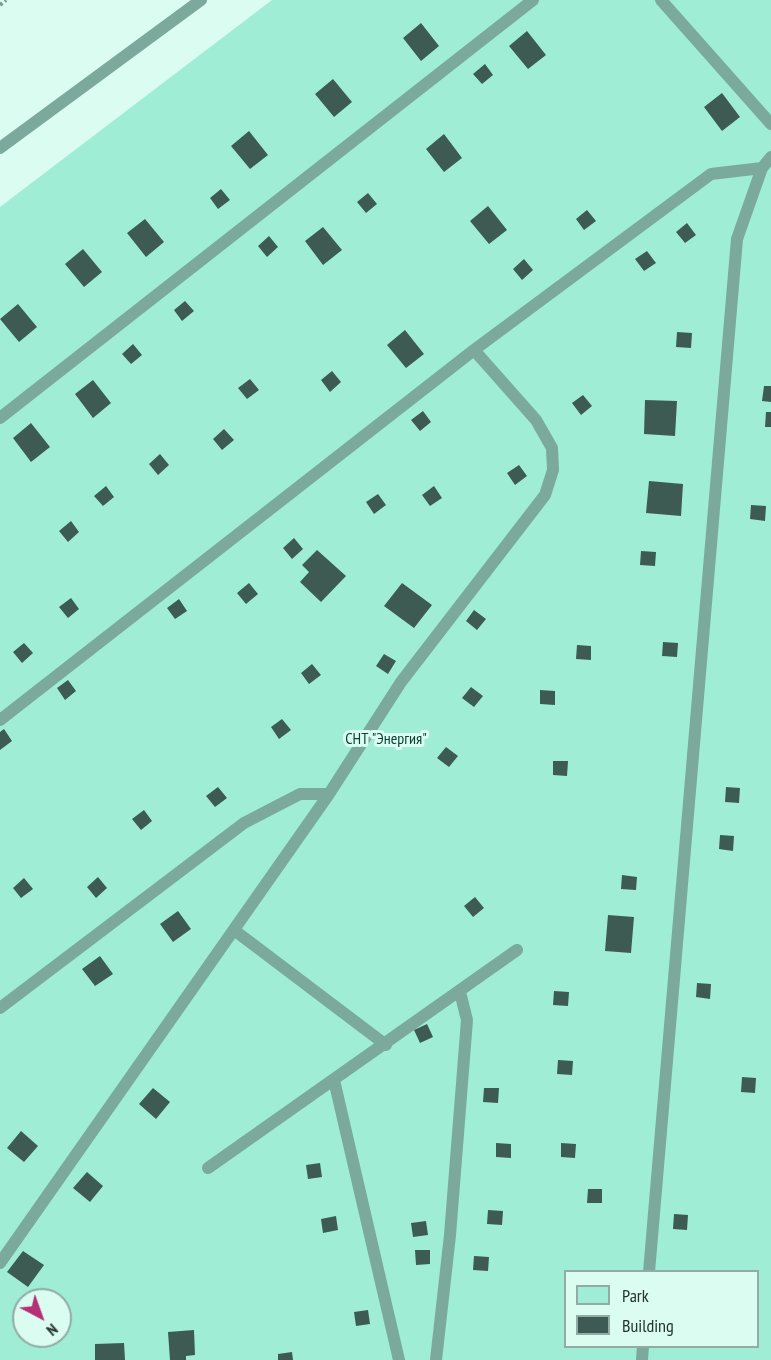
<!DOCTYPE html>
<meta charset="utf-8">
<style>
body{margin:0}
#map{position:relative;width:771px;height:1360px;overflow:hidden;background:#dbfcf1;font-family:"PT Sans Narrow",sans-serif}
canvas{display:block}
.legend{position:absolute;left:564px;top:1270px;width:195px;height:78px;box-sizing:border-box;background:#dbfcf1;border:2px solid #92aba3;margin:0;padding:8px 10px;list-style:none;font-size:18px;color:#25322e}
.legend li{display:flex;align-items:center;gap:12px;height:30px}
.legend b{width:30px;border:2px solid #92aba3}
.north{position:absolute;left:12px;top:1288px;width:60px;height:60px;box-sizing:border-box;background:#dbfcf1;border:2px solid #92aba3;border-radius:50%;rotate:139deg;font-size:16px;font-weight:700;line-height:24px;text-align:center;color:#25322e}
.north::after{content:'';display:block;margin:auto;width:21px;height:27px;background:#b53075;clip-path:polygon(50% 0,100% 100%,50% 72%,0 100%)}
</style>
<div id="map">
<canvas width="771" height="1360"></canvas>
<ul class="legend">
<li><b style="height:16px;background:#9fedd5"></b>Park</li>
<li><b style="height:16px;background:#3d5b52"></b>Building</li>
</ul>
<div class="north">N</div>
</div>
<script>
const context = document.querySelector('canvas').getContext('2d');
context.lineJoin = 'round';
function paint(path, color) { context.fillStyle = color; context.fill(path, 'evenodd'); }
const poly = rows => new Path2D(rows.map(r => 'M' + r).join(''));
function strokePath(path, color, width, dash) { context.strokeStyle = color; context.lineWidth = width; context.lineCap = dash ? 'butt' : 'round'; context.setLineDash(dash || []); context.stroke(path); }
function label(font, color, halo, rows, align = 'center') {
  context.font = font + ' "PT Sans Narrow",sans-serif'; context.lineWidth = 6; context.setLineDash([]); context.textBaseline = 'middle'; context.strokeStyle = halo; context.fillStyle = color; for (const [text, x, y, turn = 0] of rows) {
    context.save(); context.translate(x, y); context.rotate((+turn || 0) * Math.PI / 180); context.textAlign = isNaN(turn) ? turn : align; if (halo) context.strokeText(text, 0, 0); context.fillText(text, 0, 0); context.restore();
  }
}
paint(poly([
 [272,0,771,0,771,1360,0,1360,0,207],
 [566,1272,758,1272,758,1346,566,1346],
 [24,1300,60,1300,60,1336,24,1336]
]), '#9fedd5');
paint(poly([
 [421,23,439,46,421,61,403,38],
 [527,31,546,55,528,69,509,46],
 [485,64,493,75,482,84,473,74],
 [333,79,352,102,334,117,315,94],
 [722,93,740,117,722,131,704,107],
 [249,131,268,155,250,169,231,146],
 [444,134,462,158,444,172,426,149],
 [221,189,230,200,218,209,210,198],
 [368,193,377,204,366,213,357,202],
 [488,206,507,230,489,244,470,221],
 [587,210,596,221,584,230,576,219],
 [145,219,164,242,146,257,127,233],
 [687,223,696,235,685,243,676,232],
 [323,227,342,250,323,265,305,241],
 [269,236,278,247,267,257,258,246],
 [83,249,102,272,84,287,65,264],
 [647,251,656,263,644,271,635,259],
 [524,259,533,270,522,280,513,269],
 [185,301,194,311,182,321,174,310],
 [18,304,37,327,19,342,0,319],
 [405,330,424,354,406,368,387,345],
 [677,332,692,333,691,348,676,347],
 [133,344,142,355,131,364,122,354],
 [332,371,341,382,330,392,321,380],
 [250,379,259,390,247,399,238,388],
 [93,380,111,403,93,418,75,394],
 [764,386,771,386,771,402,762,401],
 [583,395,592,406,581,415,572,403],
 [645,400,677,401,675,436,644,434],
 [423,411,431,422,420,431,411,420],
 [766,412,771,412,771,427,765,427],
 [31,423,50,447,31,462,13,438],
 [224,429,234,440,222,450,213,439],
 [160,454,169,465,158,475,149,464],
 [519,465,527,476,515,485,507,473],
 [649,481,683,484,681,516,646,513],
 [106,486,114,497,103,506,94,496],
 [434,486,442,498,430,506,422,495],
 [378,494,386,505,374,514,366,502],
 [751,505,766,506,765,521,750,519],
 [71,521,79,532,68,542,59,531],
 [294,538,303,549,292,559,283,548],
 [317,550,346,576,321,602,300,582,309,572,302,565],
 [641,551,656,552,655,566,640,565],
 [249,583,258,594,246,604,237,593],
 [402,583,432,605,414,628,384,606],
 [71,598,79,609,68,618,59,607],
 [179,599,187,611,175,619,167,608],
 [474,610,486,619,477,630,466,621],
 [663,642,678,643,677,657,662,656],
 [24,643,33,653,22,663,13,652],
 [577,645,591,646,591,660,576,659],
 [384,654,396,661,388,674,376,666],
 [312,664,321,675,309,684,301,673],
 [68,680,76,691,65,700,57,688],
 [471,687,483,696,474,707,462,698],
 [540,690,555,691,555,705,540,704],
 [282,719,291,730,279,739,271,727],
 [4,729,12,741,0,750,0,732],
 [446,747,458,756,449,767,437,758],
 [553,761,568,761,567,776,553,775],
 [218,787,227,798,215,807,206,796],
 [726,787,740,788,739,803,725,802],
 [144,810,152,821,141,830,132,819],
 [720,835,734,836,733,851,719,849],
 [622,875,637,877,636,890,621,889],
 [98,877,107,888,96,898,87,887],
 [24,878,33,889,21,898,13,888],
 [475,897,484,908,473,917,464,906],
 [178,911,191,929,173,942,160,924],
 [608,915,634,917,631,953,605,951],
 [100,956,113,974,95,986,82,969],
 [697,983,711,984,710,999,696,997],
 [554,991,569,992,568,1006,553,1005],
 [427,1024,433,1037,420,1043,414,1030],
 [558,1060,573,1061,572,1075,557,1074],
 [742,1077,756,1078,755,1093,741,1092],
 [153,1088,170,1102,156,1119,139,1104],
 [484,1088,499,1088,498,1103,483,1102],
 [21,1131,38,1146,24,1162,7,1148],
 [496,1143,511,1144,511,1158,496,1157],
 [561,1143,576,1144,575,1158,561,1157],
 [320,1163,322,1177,308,1179,306,1165],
 [87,1172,103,1186,90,1202,73,1188],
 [588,1189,602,1189,602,1203,587,1203],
 [488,1210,503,1211,502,1225,487,1224],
 [674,1214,688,1215,687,1230,673,1229],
 [336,1216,338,1230,323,1233,321,1219],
 [426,1221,428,1235,413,1237,411,1223],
 [415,1250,430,1250,430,1264,416,1265],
 [23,1251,44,1265,28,1287,7,1272],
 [474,1256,489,1257,488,1271,473,1270],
 [368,1310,370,1324,356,1326,354,1312],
 [194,1330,195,1355,186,1356,186,1360,170,1360,168,1332],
 [124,1343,125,1360,95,1360,95,1344],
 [292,1352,293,1360,278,1360,278,1354]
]), '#3d5b52');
strokePath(poly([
 [0,5,6,0]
]), '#819890', 4, [3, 3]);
strokePath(poly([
 [661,0,771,124],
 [0,148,201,0],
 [0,418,533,0],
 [0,720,474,350,711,174,762,168],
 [234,930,386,1045],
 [0,1008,244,823,300,794,329,794],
 [334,1080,399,1360],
 [208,1168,517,950],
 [0,1263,329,794,401,682,545,495,553,470,552,448,536,420,474,350],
 [649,1272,737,239,762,168,771,157],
 [436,1360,450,1235,467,1020,460,992],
 [642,1360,643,1346]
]), '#7ba99b', 12);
label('16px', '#0a4235', '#dbfcf1', [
 ["СНТ \"Энергия\"",386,739]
]);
</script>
